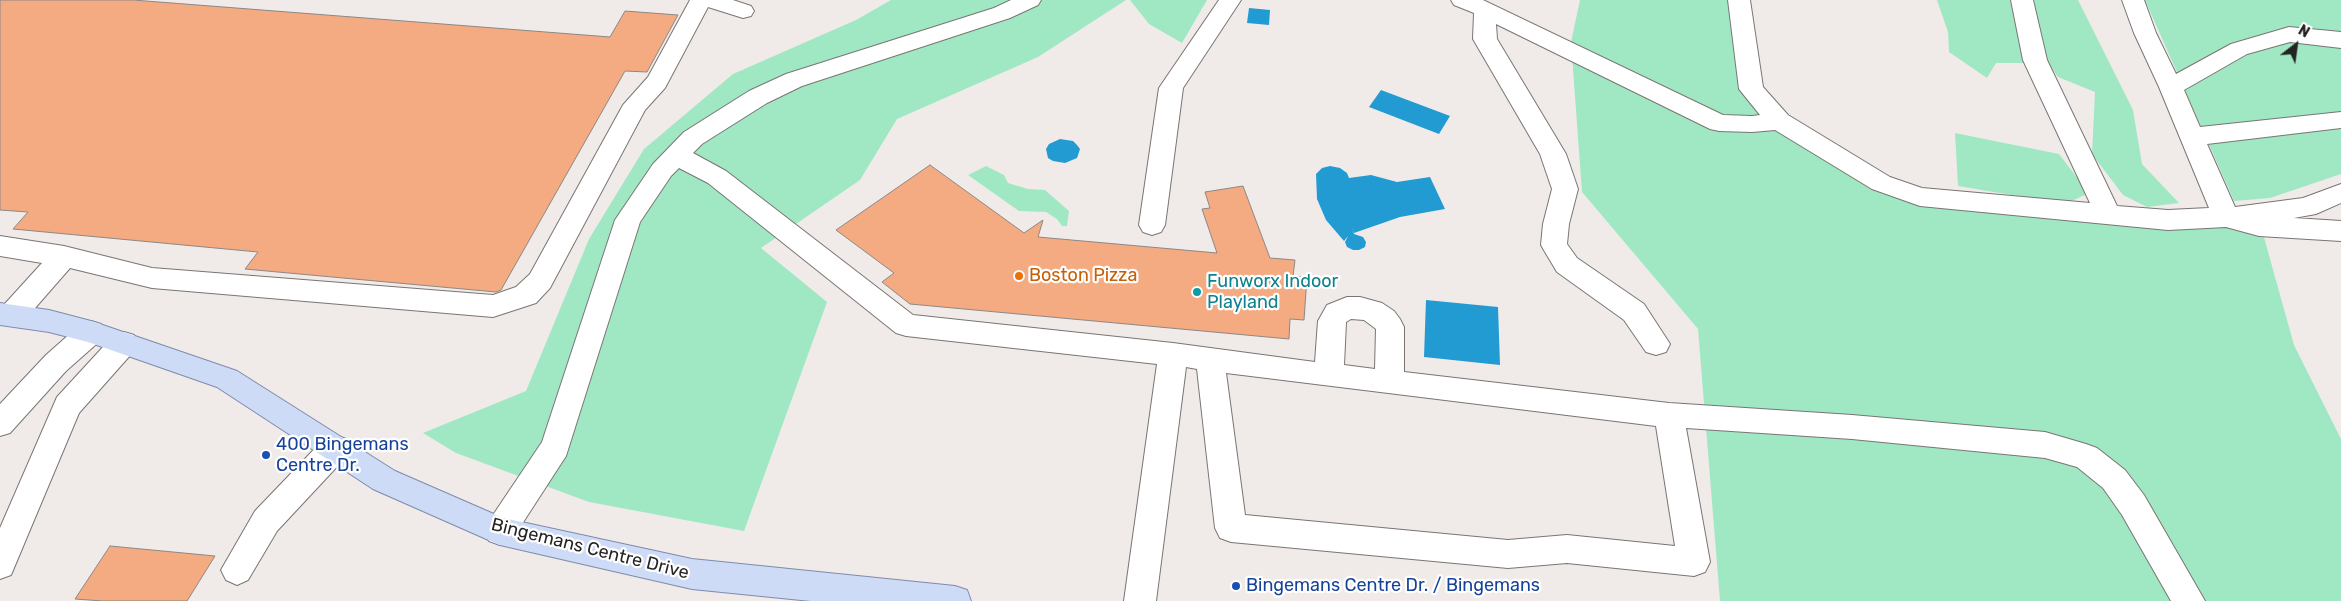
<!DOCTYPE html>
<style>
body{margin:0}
#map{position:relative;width:2341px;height:601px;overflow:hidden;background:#f0ebe9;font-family:Rubik,sans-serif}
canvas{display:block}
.north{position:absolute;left:2271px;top:20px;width:50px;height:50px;-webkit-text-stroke:4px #fff;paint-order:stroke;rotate:30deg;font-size:14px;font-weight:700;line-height:20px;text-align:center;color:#262423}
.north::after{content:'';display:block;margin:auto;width:18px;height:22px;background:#262423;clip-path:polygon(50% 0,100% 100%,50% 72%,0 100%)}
</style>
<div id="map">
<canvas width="2341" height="601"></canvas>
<div class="north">N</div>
</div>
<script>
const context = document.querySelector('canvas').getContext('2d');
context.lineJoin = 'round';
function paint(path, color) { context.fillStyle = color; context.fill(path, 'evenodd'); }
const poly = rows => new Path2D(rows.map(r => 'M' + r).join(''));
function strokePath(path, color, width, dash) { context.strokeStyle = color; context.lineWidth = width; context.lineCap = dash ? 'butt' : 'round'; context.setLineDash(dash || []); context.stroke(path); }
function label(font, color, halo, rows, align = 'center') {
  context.font = font + ' Rubik,sans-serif'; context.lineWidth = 4.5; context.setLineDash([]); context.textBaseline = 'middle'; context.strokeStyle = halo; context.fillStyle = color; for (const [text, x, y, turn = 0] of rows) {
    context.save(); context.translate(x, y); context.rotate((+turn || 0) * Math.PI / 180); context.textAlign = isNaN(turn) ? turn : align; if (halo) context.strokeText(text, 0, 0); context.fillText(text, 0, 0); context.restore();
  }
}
paint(poly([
 [891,0,1126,0,1038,57,897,119,860,180,761,248,827,302,744,531,589,502,456,453,423,433,526,391,589,239,644,149,733,74,856,20],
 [1130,0,1207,0,1182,43,1149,24],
 [1580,0,1732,0,1746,91,1877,187,2260,223,2294,345,2341,439,2341,601,1720,601,1698,329,1582,192,1571,42],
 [1937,0,2010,0,2021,42,2023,63,1996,63,1987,78,1949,52,1948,32],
 [2034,0,2078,0,2133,110,2142,164,2179,203,2147,207,2123,195,2092,154,2095,92,2058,77,2045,59],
 [2145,0,2341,0,2341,174,2270,198,2234,201],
 [1955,133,2059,154,2089,193,2065,204,1958,186],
 [986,166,1004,175,1008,183,1028,189,1045,190,1069,211,1067,226,1062,226,1057,219,1046,212,1019,211,968,175]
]), '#9fe8c3');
paint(poly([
 [1249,8,1270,10,1269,25,1247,23],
 [1381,90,1450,116,1439,134,1369,107],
 [1060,139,1073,141,1077,145,1080,149,1077,158,1065,163,1053,161,1048,158,1046,149,1049,144],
 [1330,166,1340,168,1347,173,1349,178,1371,175,1397,182,1430,177,1445,209,1400,217,1354,233,1352,227,1354,234,1363,237,1366,242,1365,247,1359,250,1353,250,1347,247,1345,242,1348,236,1344,241,1326,220,1317,199,1316,174,1322,168],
 [1426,300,1498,307,1500,365,1424,357]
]), '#219bd1');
const building = poly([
 [0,0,133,0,610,37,625,11,678,15,647,72,625,71,501,290,496,292,245,269,258,252,13,229,28,212,0,210,0,0],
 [930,165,1024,233,1043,220,1038,237,1217,253,1202,209,1210,208,1205,192,1243,186,1270,258,1295,260,1293,276,1307,277,1304,320,1290,319,1289,339,910,304,882,282,894,273,836,230,930,165],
 [110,546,215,556,187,601,103,601,75,599,110,546]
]);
paint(building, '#f4ab82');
strokePath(building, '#8c8785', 1);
const minor = poly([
 [690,0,733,0,751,6,754,11,751,16,743,18,708,7,665,88,645,110,550,288,536,303,493,317,152,288,70,268,22,323,12,326,2,323,0,319,2,307,42,263,0,256,0,236,64,246,152,268,493,295,516,287,530,274,623,105,648,77,690,0],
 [1011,0,1041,0,1038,5,1010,18,802,86,767,103,702,144,693,153,726,171,913,315,1173,343,1315,362,1318,321,1327,305,1347,297,1360,297,1382,303,1394,311,1400,319,1404,327,1404,372,1669,403,1852,415,2045,432,2086,444,2097,448,2125,470,2144,495,2205,601,2171,601,2122,515,2103,488,2077,467,2045,458,1852,439,1686,428,1710,562,1705,572,1694,576,1567,563,1508,568,1231,542,1220,538,1215,528,1197,369,1186,367,1156,601,1124,601,1157,364,906,336,896,333,708,183,679,168,671,176,640,222,566,456,511,541,500,545,489,541,484,531,489,521,542,442,615,220,653,164,684,132,749,91,786,74,994,8,1011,0],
 [1351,319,1364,320,1376,329,1375,369,1344,365,1346,322,1351,319],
 [1226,373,1656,426,1675,546,1567,535,1508,540,1245,515,1226,373],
 [1219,0,1241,0,1183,88,1165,225,1161,232,1152,235,1143,232,1139,225,1159,88,1219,0],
 [1451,0,1483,0,1723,115,1752,116,1760,115,1739,89,1728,0,1750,0,1763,87,1788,115,1890,177,1922,188,2090,203,2023,60,2011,0,2033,0,2047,60,2117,206,2168,210,2209,208,2159,87,2134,33,2122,0,2144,0,2156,33,2176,74,2231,44,2289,27,2341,32,2341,48,2290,42,2247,54,2184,90,2200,127,2341,112,2341,128,2207,144,2235,207,2303,198,2341,184,2341,203,2316,214,2294,218,2341,221,2341,241,2259,236,2226,227,2168,230,1920,206,1872,189,1775,130,1752,132,1719,131,1710,129,1496,24,1497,39,1566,154,1578,189,1569,224,1567,244,1577,258,1644,304,1670,344,1666,352,1656,355,1646,352,1624,320,1557,272,1545,252,1541,245,1543,224,1552,189,1540,154,1473,39,1474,13,1454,5,1451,0],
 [91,321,101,324,105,332,101,340,66,371,10,433,0,436,0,404,46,355,81,324,91,321],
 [124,332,134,335,138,343,134,351,79,413,11,575,0,579,0,528,57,397,114,335,124,332],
 [335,435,346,439,350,448,346,457,277,531,248,580,237,585,226,580,221,570,255,511,324,439,335,435]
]);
const major = poly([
 [0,303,49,310,91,321,237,371,395,471,503,518,692,559,955,586,967,590,971,601,811,601,692,589,500,545,373,489,217,387,88,342,49,332,0,325,0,303]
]);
strokePath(minor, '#7a7573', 2);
strokePath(major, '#7e8baa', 2);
paint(minor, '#fff');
paint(major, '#cedbf7');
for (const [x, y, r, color] of [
 [1019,276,5,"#e8710a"],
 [1197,292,5,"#0f9aa8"],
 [266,455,5,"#1a4fb4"],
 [1236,586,5,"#1a4fb4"]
]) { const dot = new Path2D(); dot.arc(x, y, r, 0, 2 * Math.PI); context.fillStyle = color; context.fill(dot); strokePath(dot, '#fff', 2); }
label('18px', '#c56008', '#fff', [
 ["Boston Pizza",1029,276]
], 'left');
label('18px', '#0d838f', '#fff', [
 ["Funworx Indoor",1207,282],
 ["Playland",1207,303]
], 'left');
label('18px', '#164399', '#fff', [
 ["400 Bingemans",276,445],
 ["Centre Dr.",276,466],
 ["Bingemans Centre Dr. / Bingemans",1246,586]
], 'left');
label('18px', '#262423', '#fff', [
 ["Bingemans Centre Drive",590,549,14]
]);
</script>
